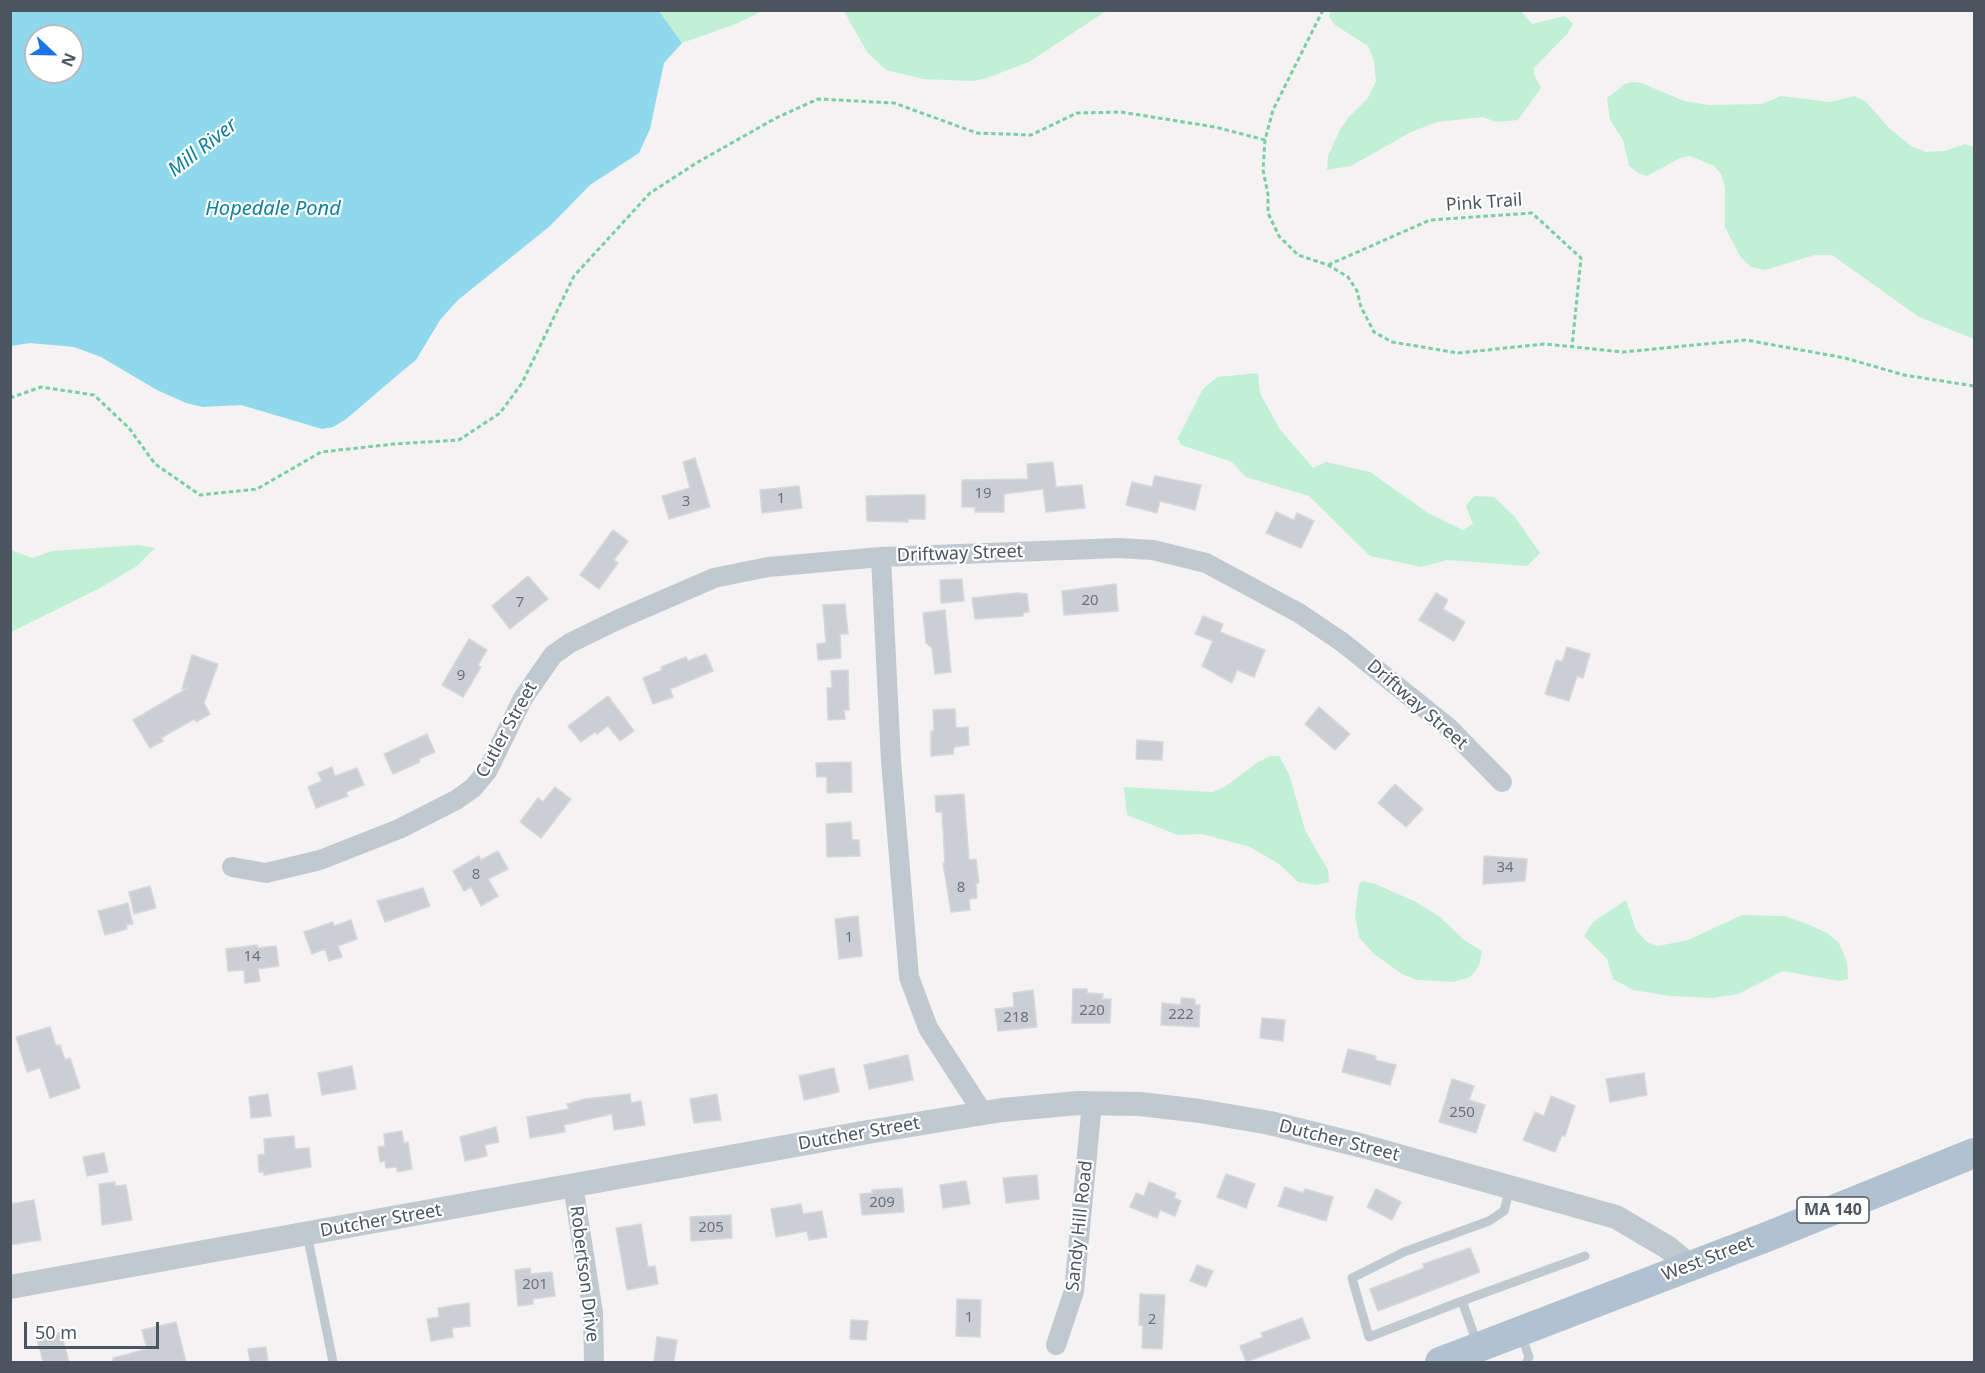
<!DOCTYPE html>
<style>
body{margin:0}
#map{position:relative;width:1985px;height:1373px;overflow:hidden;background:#f4f2f2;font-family:"Noto Sans",sans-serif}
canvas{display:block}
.frame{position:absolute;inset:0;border:12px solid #4a555f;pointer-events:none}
.north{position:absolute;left:24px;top:24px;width:60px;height:60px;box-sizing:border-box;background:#fff;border:2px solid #b7bbbf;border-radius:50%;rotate:112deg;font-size:16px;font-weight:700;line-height:24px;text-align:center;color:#4a555f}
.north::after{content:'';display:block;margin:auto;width:21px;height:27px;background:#1d73e3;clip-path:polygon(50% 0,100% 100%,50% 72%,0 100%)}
.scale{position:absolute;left:24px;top:1322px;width:135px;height:27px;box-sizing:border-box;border:3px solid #4a555f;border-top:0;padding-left:8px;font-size:18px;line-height:21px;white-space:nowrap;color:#4a555f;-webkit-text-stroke:4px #fff;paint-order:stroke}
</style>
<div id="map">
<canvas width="1985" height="1373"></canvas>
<div class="frame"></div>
<div class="north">N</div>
<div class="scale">50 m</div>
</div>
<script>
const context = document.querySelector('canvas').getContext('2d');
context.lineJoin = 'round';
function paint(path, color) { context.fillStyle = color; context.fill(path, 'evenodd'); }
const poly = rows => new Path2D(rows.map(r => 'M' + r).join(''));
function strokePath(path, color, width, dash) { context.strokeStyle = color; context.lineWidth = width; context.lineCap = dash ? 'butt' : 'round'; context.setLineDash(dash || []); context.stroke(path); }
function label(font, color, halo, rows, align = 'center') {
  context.font = font + ' "Noto Sans",sans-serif'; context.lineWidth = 4.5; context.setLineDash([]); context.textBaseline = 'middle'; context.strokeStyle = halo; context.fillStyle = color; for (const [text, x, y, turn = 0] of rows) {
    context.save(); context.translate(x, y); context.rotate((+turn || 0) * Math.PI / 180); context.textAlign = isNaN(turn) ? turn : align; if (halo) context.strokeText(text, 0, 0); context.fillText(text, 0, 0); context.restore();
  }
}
paint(poly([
 [659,11,762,11,736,24,682,43],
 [844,11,1106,11,1029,62,984,79,972,81,923,79,886,70,867,52],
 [1331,11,1521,11,1532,24,1565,16,1573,24,1567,34,1534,68,1534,74,1541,88,1518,120,1496,122,1483,117,1437,122,1411,132,1351,166,1327,170,1328,156,1340,130,1348,118,1368,98,1376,81,1374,61,1368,46,1335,25,1329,17],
 [1632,82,1641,83,1684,101,1709,105,1762,104,1781,96,1830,102,1854,96,1865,101,1889,128,1911,146,1926,152,1944,151,1965,144,1974,147,1974,339,1919,317,1832,255,1815,255,1765,270,1751,267,1740,256,1725,227,1725,187,1721,174,1714,166,1690,156,1680,158,1647,176,1638,173,1629,166,1623,140,1610,120,1607,98,1625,84],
 [1258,373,1260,393,1279,428,1313,468,1326,462,1370,472,1428,513,1463,530,1473,524,1466,506,1474,496,1494,497,1515,517,1540,553,1527,566,1447,560,1421,567,1370,556,1309,496,1246,477,1232,462,1181,445,1178,438,1203,389,1217,377],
 [139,545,155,548,137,566,100,588,11,632,11,550,32,558,52,551],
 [1270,756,1279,756,1289,774,1305,830,1328,870,1329,882,1316,885,1298,882,1279,864,1250,847,1203,834,1178,835,1127,815,1124,787,1213,792,1226,786,1258,762],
 [1363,881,1375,884,1414,901,1440,917,1464,940,1482,951,1479,966,1470,977,1453,982,1417,980,1402,974,1374,954,1359,937,1355,915,1359,884],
 [1626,900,1636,930,1647,942,1658,946,1688,940,1742,915,1784,916,1805,923,1827,933,1839,943,1847,962,1848,979,1840,981,1783,971,1738,994,1712,998,1670,996,1633,990,1613,979,1607,959,1584,936,1593,922]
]), '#c2f0d4');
paint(poly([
 [10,11,659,11,682,43,664,63,650,129,639,153,590,185,550,226,458,300,440,320,416,360,400,373,345,420,333,427,322,429,241,405,203,407,186,403,157,390,101,357,74,347,30,343,11,346],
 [36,36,72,36,72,72,36,72]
]), '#90d8ec');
const building = poly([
 [695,458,710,507,669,519,662,496,690,488,683,462,695,458],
 [1053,462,1056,487,1082,485,1085,508,1046,512,1043,489,1004,494,1004,512,975,512,975,507,962,507,962,480,1028,479,1027,464,1053,462],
 [1155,476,1201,485,1195,510,1160,501,1157,513,1126,505,1132,482,1152,487,1155,476],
 [799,486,802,508,762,513,760,490,799,486],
 [905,495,925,495,925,519,908,519,908,522,867,521,866,496,905,495],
 [1276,512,1294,520,1297,513,1314,521,1301,548,1266,533,1276,512],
 [613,530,628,541,614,560,618,563,599,589,580,575,613,530],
 [528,576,548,599,510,629,492,606,528,576],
 [962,579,964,601,941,603,940,580,962,579],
 [1116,584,1118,611,1064,615,1062,591,1116,584],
 [1017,593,1027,594,1029,612,1023,613,1023,616,975,619,972,598,1017,593],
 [1436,593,1448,600,1443,609,1465,622,1454,641,1419,620,1436,593],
 [845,604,848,634,840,634,841,658,818,660,817,644,826,643,823,605,845,604],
 [945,610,951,672,935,674,932,648,926,643,923,613,945,610],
 [1203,616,1223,624,1220,632,1265,650,1254,677,1237,670,1232,683,1202,666,1213,641,1195,634,1203,616],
 [469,639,487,650,478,665,481,667,463,697,442,685,469,639],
 [1567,647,1590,654,1583,678,1577,676,1569,701,1545,694,1556,660,1562,662,1567,647],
 [706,654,713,671,670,689,673,697,653,704,643,678,662,670,661,667,686,657,688,661,706,654],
 [192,655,218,664,204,703,210,714,196,722,194,719,161,738,163,741,150,748,133,720,188,688,182,689,192,655],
 [848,670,849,710,844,710,845,719,828,720,827,688,832,688,831,671,848,670],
 [608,696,634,731,620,741,608,726,597,734,595,732,581,742,568,726,608,696],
 [1319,707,1350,734,1335,750,1305,724,1319,707],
 [955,709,956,728,968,727,969,745,954,747,953,754,931,756,931,731,934,731,933,710,955,709],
 [427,734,435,752,419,759,420,762,393,774,384,754,427,734],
 [1137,740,1163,742,1162,760,1136,759,1137,740],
 [851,762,852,792,827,793,827,777,817,777,816,763,851,762],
 [332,767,335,776,357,768,364,785,346,792,348,796,316,808,308,787,322,781,318,773,332,767],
 [1395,784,1423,809,1406,827,1378,803,1395,784],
 [555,787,571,799,541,838,520,822,538,798,543,802,555,787],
 [964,794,969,860,976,859,979,883,976,883,977,898,969,899,970,910,951,912,943,863,945,863,942,812,936,812,935,796,964,794],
 [851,822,852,840,859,840,860,856,827,857,826,824,851,822],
 [498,851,508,869,488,879,498,896,481,906,471,887,464,891,453,871,479,856,481,860,498,851],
 [1484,856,1527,859,1525,881,1483,884,1484,856],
 [150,886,156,908,134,914,129,892,150,886],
 [423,888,430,906,385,922,377,901,423,888],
 [128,903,133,924,126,925,127,929,105,935,98,911,128,903],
 [858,916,862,956,839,959,835,919,858,916],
 [351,920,357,939,338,946,342,957,329,961,325,949,312,954,304,932,333,922,334,926,351,920],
 [257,945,258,948,276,946,279,966,258,969,260,981,245,983,244,970,228,971,226,949,257,945],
 [1073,989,1087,989,1087,993,1103,994,1102,999,1111,999,1110,1023,1072,1023,1073,989],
 [1033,990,1037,1027,998,1031,995,1009,1014,1007,1013,993,1033,990],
 [1181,998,1195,999,1195,1005,1200,1005,1199,1027,1161,1025,1162,1003,1181,1005,1181,998],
 [1262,1018,1285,1020,1283,1041,1260,1038,1262,1018],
 [50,1027,56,1046,60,1045,65,1060,70,1058,80,1088,50,1098,40,1068,27,1072,16,1037,50,1027],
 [1348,1049,1376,1056,1375,1060,1396,1065,1390,1085,1342,1072,1348,1049],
 [908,1055,913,1080,869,1089,864,1065,908,1055],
 [352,1066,356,1089,322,1095,318,1073,352,1066],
 [834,1068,839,1092,804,1100,799,1076,834,1068],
 [1644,1073,1647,1095,1610,1102,1606,1079,1644,1073],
 [1452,1079,1474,1086,1469,1100,1485,1105,1476,1133,1439,1122,1452,1079],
 [268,1094,271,1116,251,1118,249,1097,268,1094],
 [630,1094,631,1103,641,1101,645,1125,614,1130,612,1114,564,1125,565,1132,530,1138,527,1117,569,1109,567,1104,585,1099,630,1094],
 [717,1094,721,1120,694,1123,690,1099,717,1094],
 [1551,1096,1575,1106,1565,1136,1562,1135,1555,1152,1523,1140,1535,1112,1544,1116,1551,1096],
 [496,1127,499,1142,485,1145,487,1156,465,1161,460,1137,496,1127],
 [402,1131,404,1143,408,1142,412,1169,397,1172,397,1167,386,1168,385,1161,380,1162,378,1147,385,1146,384,1134,402,1131],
 [294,1136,295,1149,309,1148,311,1167,264,1175,264,1172,259,1172,258,1155,265,1154,264,1139,294,1136],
 [104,1153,108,1172,87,1176,83,1157,104,1153],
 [1226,1174,1255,1184,1246,1208,1217,1197,1226,1174],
 [1037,1175,1039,1199,1006,1203,1003,1178,1037,1175],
 [966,1181,970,1204,943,1208,940,1185,966,1181],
 [115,1182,115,1186,126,1185,132,1220,102,1225,99,1184,115,1182],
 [1149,1182,1176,1193,1174,1198,1181,1201,1175,1216,1160,1210,1157,1218,1130,1207,1136,1193,1144,1196,1149,1182],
 [1285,1187,1303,1193,1305,1189,1333,1197,1326,1221,1278,1206,1285,1187],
 [902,1188,904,1212,862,1215,860,1194,872,1193,872,1190,902,1188],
 [1376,1189,1401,1202,1392,1220,1367,1207,1376,1189],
 [34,1200,41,1240,10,1245,10,1204,34,1200],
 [801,1204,803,1214,822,1211,827,1237,809,1240,807,1231,776,1237,771,1209,801,1204],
 [731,1215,732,1238,691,1241,690,1217,731,1215],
 [641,1224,648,1267,655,1266,658,1284,627,1290,616,1228,641,1224],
 [1470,1248,1480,1272,1378,1311,1370,1289,1424,1268,1423,1264,1470,1248],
 [1197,1265,1213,1271,1206,1287,1190,1281,1197,1265],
 [530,1268,531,1274,552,1272,555,1296,533,1299,533,1304,518,1306,515,1270,530,1268],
 [1140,1294,1165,1295,1162,1349,1142,1348,1143,1326,1139,1325,1140,1294],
 [957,1299,981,1300,980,1337,956,1336,957,1299],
 [469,1303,470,1326,452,1328,453,1337,431,1341,427,1319,439,1317,438,1308,469,1303],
 [1302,1318,1310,1338,1246,1362,1240,1346,1263,1337,1261,1333,1302,1318],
 [851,1320,868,1321,866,1340,850,1339,851,1320],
 [176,1322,186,1362,113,1362,113,1358,147,1349,142,1330,176,1322],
 [61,1332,69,1362,43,1362,37,1339,61,1332],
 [657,1337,677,1340,674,1362,654,1362,657,1337],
 [266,1347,268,1362,250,1362,248,1349,266,1347]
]);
paint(building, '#ccced4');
strokePath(building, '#d6d8dd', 1.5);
strokePath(poly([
 [1323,10,1273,110,1265,140,1263,170,1268,194,1268,213,1279,236,1298,255,1328,265,1348,277,1357,291,1361,307,1374,332,1392,342,1458,353,1544,344,1623,352,1746,340,1845,358,1904,375,1974,386],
 [1328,265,1430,220,1532,213,1581,258,1572,347],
 [10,398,41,387,94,395,129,428,155,464,200,495,257,489,321,452,394,444,459,440,500,413,522,383,574,276,650,193,698,162,776,118,818,99,894,103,977,133,1031,135,1077,113,1121,112,1215,127,1265,140]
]), '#7acea5', 3, [4.5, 3]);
strokePath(poly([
 [307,1234,333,1362],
 [1462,1301,1369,1337,1352,1278,1404,1252,1489,1221,1504,1211,1510,1188],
 [1521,1334,1529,1357,1527,1362],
 [1477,1343,1462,1301,1585,1256]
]), '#c0c9d0', 9);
strokePath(poly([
 [232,867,266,873,320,860,399,829,456,800,473,788,488,770,523,698,553,655,570,643,617,620,714,578,768,567,881,557],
 [983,1113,928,1028,909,977,891,761,881,557,1119,548,1153,550,1206,563,1299,613,1342,642,1448,727,1502,782],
 [573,1185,593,1313,594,1362],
 [1056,1345,1074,1291,1092,1103]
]), '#c0c9d0', 20);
strokePath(poly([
 [10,1287,868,1132,1002,1110,1078,1103,1140,1104,1200,1111,1270,1123,1363,1146,1616,1217,1667,1247,1690,1266]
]), '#c0c9d0', 24);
strokePath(poly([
 [1440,1362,1769,1236,1974,1153]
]), '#b2c1d0', 30);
label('15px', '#6a737c', null, [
 ["19",983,494],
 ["1",781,499],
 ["3",686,502],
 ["20",1090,601],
 ["7",520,603],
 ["9",461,676],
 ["34",1505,868],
 ["8",476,875],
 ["8",961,888],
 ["1",849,938],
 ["14",252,957],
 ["220",1092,1011],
 ["222",1181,1015],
 ["218",1016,1018],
 ["250",1462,1113],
 ["209",882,1203],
 ["205",711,1228],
 ["201",535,1285],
 ["1",969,1318],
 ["2",1152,1320]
]);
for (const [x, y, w] of [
 [1833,1210,72]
]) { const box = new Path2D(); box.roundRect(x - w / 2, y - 13, w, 26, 4.5); context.fillStyle = '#fff'; context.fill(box); strokePath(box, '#4a555f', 1.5); }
label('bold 16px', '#4a555f', null, [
 ["MA 140",1833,1210]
]);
label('18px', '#4a555f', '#fff', [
 ["Pink Trail",1484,203,-4],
 ["Driftway Street",960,554,-2],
 ["Driftway Street",1417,705,41],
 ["Cutler Street",507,730,-61],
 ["Dutcher Street",859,1134,-10],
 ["Dutcher Street",1339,1141,14],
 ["Dutcher Street",381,1221,-10],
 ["Sandy Hill Road",1080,1226,-84],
 ["West Street",1708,1259,-21],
 ["Robertson Drive",584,1274,83]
]);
label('italic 20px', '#0e809d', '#fff', [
 ["Mill River",203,148,-38],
 ["Hopedale Pond",273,209]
]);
</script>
